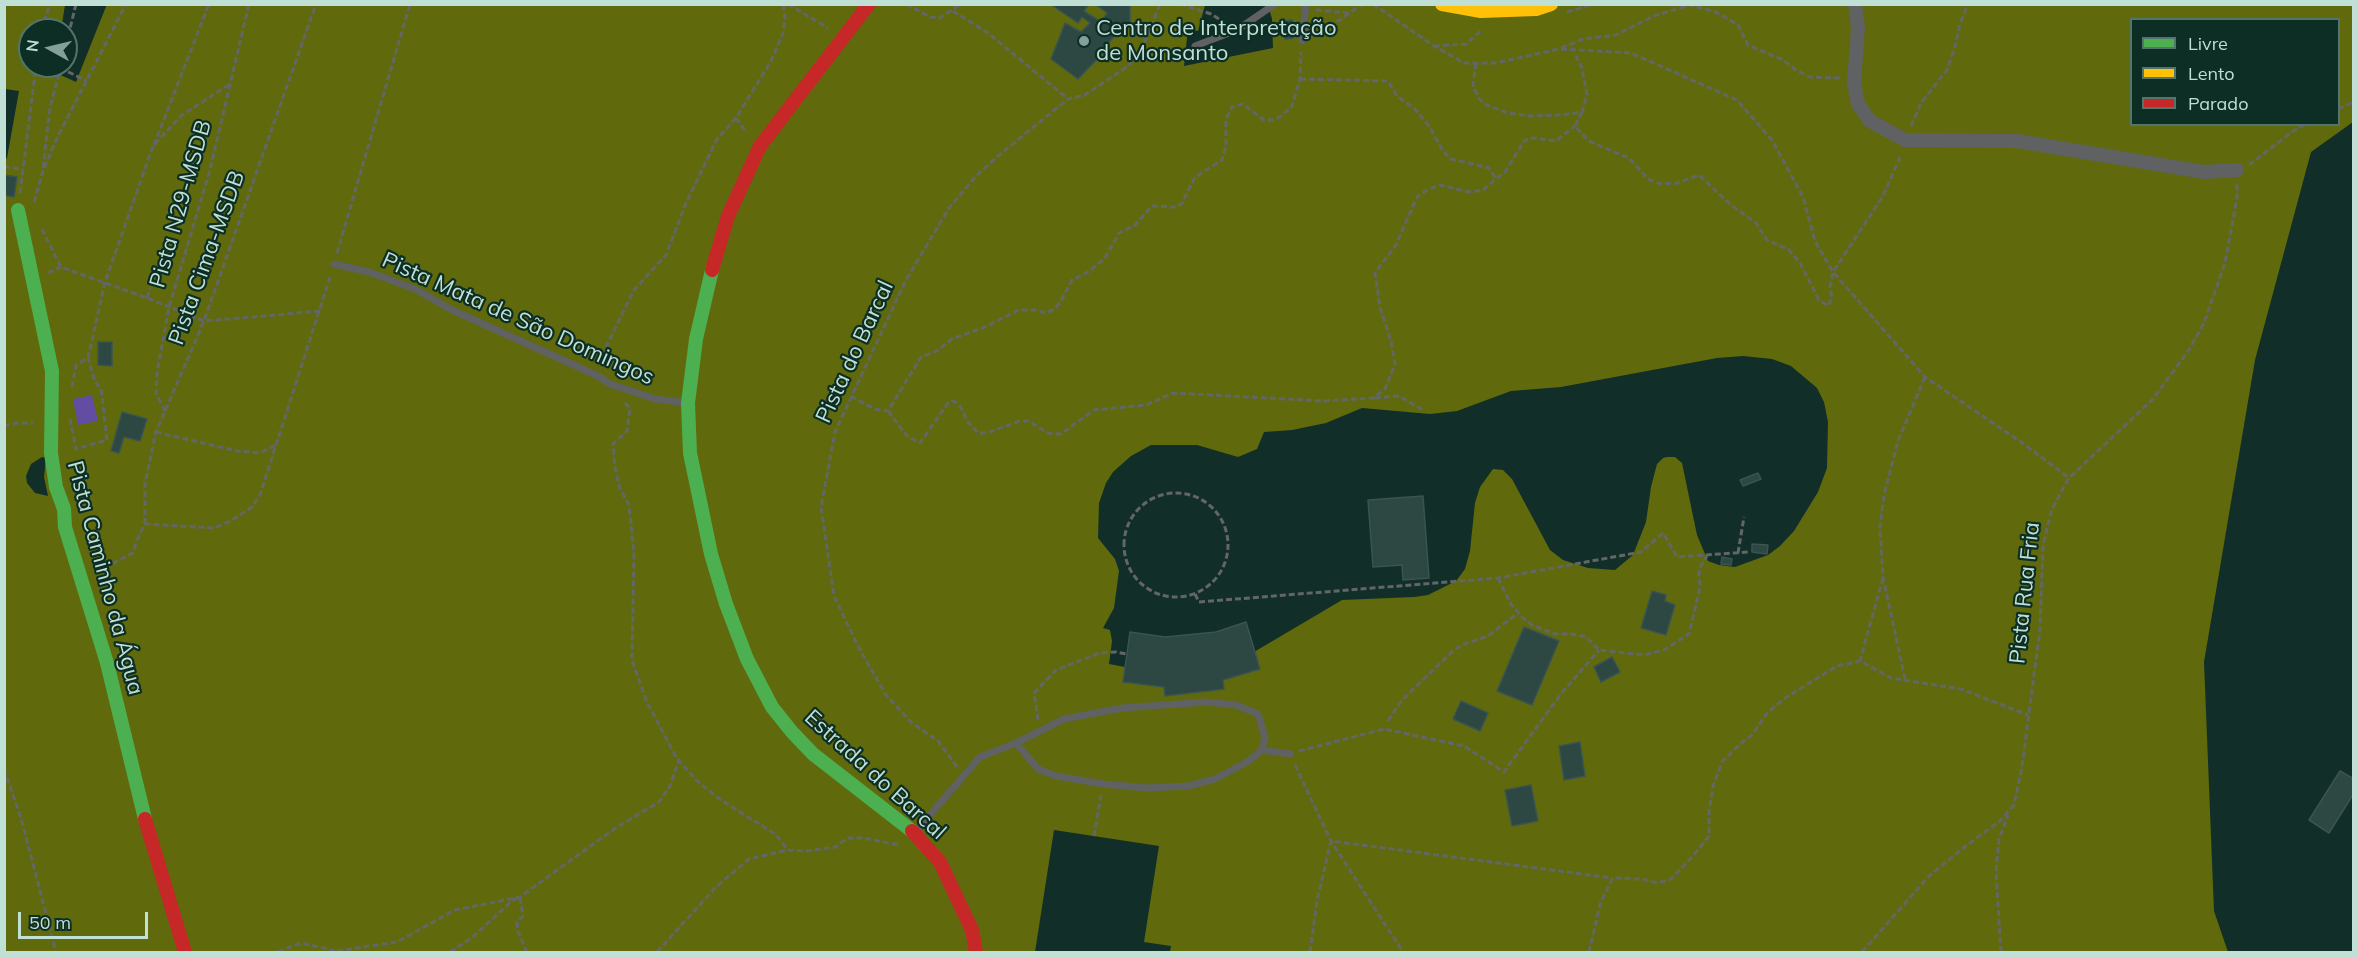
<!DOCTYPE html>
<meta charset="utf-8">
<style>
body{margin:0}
#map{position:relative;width:2358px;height:957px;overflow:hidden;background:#112e28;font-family:Mulish,sans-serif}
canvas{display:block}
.frame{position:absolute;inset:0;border:6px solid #c0dfd5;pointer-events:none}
.legend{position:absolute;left:2130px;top:18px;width:210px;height:108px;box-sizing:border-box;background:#0c2e25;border:2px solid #54756b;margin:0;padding:8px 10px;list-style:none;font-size:18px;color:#c0dfd5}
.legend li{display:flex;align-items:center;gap:12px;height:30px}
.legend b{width:30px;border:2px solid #54756b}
.north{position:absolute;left:18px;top:18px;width:60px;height:60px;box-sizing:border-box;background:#0c2e25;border:2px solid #54756b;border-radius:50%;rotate:278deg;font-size:16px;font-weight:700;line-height:24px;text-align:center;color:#c0dfd5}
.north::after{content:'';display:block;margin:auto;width:21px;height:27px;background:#83a198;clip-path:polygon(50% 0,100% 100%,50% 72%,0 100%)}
.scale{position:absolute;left:18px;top:912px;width:130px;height:27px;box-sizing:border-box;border:3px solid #c0dfd5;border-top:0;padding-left:8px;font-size:18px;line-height:21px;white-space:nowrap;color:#c0dfd5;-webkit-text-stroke:4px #0c2e25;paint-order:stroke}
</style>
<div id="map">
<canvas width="2358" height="957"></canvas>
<div class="frame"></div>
<ul class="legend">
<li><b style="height:8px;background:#4caf50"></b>Livre</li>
<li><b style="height:8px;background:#ffc107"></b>Lento</li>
<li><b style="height:8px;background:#c62828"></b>Parado</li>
</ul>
<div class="north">N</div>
<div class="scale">50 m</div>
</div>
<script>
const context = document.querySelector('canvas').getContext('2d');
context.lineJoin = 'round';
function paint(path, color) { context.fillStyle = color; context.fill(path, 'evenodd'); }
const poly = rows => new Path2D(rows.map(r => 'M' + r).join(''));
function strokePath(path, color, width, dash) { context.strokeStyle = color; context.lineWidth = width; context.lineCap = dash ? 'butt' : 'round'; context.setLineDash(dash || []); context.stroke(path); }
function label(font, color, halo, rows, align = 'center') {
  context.font = font + ' Mulish,sans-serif'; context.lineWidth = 4.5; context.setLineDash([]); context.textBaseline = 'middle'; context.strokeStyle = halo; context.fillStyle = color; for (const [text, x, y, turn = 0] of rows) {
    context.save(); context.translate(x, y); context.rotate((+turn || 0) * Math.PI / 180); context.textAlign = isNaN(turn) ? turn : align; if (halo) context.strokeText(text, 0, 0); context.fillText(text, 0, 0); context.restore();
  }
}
paint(poly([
 [107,4,1205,5,1198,31,1188,29,1184,66,1273,48,1272,19,1268,5,2353,5,2353,122,2311,152,2255,360,2204,662,2214,911,2228,952,1170,952,1171,946,1144,942,1159,846,1054,830,1035,952,5,952,4,161,7,158,19,91,5,89,5,5,65,5,61,30,30,30,30,66,55,66,54,72,76,82],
 [2132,20,2338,20,2338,124,2132,124],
 [1743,356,1772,359,1791,366,1817,388,1824,402,1828,422,1827,468,1818,492,1794,531,1780,546,1768,555,1735,567,1719,565,1708,561,1697,535,1682,463,1675,457,1667,457,1663,458,1657,464,1651,487,1646,522,1633,555,1615,570,1588,568,1563,560,1550,550,1512,479,1503,470,1493,469,1480,487,1475,503,1470,551,1465,569,1456,581,1428,595,1414,597,1342,600,1254,652,1259,669,1223,680,1164,687,1124,682,1125,667,1109,664,1112,641,1110,630,1103,628,1114,608,1119,571,1115,559,1098,538,1099,503,1106,483,1113,472,1131,456,1151,445,1197,445,1238,457,1257,449,1264,432,1292,430,1326,423,1362,408,1430,414,1457,411,1511,391,1561,387,1717,358],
 [42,457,46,458,44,477,48,496,35,493,27,483,26,476,31,464]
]), '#606a0c');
paint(poly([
 [92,395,98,421,78,425,73,399]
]), '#634da3');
const building = poly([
 [1050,4,1089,4,1084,11,1101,22,1107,13,1095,4,1130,4,1130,24,1124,33,1120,30,1102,50,1104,52,1078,79,1051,59,1065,23,1081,32,1090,23,1082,17,1078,23,1050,4],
 [1292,20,1293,38,1285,39,1283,21,1292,20],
 [4,175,17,177,14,197,4,195,4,175],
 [98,342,112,342,112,366,98,365,98,342],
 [122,412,147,419,140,441,124,437,119,453,111,451,122,412],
 [1758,473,1761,479,1743,486,1740,480,1758,473],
 [1423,496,1429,578,1403,580,1402,565,1373,567,1368,500,1423,496],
 [1752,544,1768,545,1767,554,1752,552,1752,544],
 [1722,557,1732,559,1731,565,1721,564,1722,557],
 [1652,591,1666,595,1665,601,1675,605,1666,635,1641,628,1652,591],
 [1246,622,1260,669,1223,680,1224,689,1165,696,1164,687,1123,682,1130,632,1165,637,1216,632,1246,622],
 [1524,627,1559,641,1532,705,1497,691,1524,627],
 [1612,657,1620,672,1601,682,1594,667,1612,657],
 [1461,701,1488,713,1480,731,1453,719,1461,701],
 [1580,742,1585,776,1564,780,1559,746,1580,742],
 [2340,771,2354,779,2354,793,2329,833,2309,820,2340,771],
 [1531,785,1538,821,1512,826,1505,790,1531,785]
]);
paint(building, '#2d4742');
strokePath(building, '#3a5452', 1.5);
strokePath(poly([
 [788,4,828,28],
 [906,4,930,17,940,18,960,4],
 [1180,4,1211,14,1225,23],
 [1373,4,1434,46,1464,63,1496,63,1559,49,1631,53,1737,100,1772,140,1803,197,1815,241,1833,272,1925,377,2021,442,2069,478],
 [1316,10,1349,13,1363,4],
 [953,11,988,33,1068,99],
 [1567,12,1594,4],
 [41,30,50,4],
 [1315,37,1327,25,1340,20,1349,13],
 [66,45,76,4],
 [1434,46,1466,44,1482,30],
 [1561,48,1583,39,1616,35,1654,16,1690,5,1716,12,1738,25,1748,45,1783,60,1796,70,1810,77,1840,78],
 [1476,63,1473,86,1478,97,1484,104,1508,113,1532,116,1559,115,1582,112,1587,95,1582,68,1576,56],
 [60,68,87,81],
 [1300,79,1388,81,1397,96,1415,109,1429,126,1443,151,1451,159,1489,168,1496,179,1505,172,1525,140,1533,138,1556,141,1575,126],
 [2338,109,2354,102],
 [1582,112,1575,126,1583,135,1591,142,1629,158,1648,179,1661,184,1677,183,1699,175,1731,205,1756,223,1767,240,1789,250,1800,263,1819,300,1828,306,1832,298,1830,287,1833,272,1883,196,1901,155],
 [736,118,747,133],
 [1911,126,1921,103,1947,70,1955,47,1960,24,1968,4],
 [154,145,209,4],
 [2249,165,2293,131,2306,124],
 [4,166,23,170],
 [43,168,50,108,61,66],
 [20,193,36,66],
 [34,202,43,171,56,140,126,4],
 [42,229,61,267,147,298,204,321,321,311],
 [337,253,410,4],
 [48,273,61,267],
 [147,298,150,288],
 [601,365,607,345,634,290,666,255,686,203,717,139,736,118,771,61,783,33,785,17,783,4],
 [72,387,76,365,88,358,105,282,153,146,182,115,230,84],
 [851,396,874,409,888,411,921,357,937,351,952,339,985,327,1019,310,1037,310,1045,313,1053,310,1060,303,1072,280,1088,272,1105,258,1119,233,1135,225,1152,206,1176,207,1182,203,1195,177,1222,160,1226,146,1226,119,1232,107,1243,104,1264,120,1272,120,1280,117,1292,106,1300,79,1301,52],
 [1375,398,1399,396,1423,410],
 [625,403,630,408,627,431,613,444,615,467,620,489,629,505,634,554,632,660,646,700,676,757,697,781,721,800,775,834,788,850],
 [165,411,156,393,157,373,169,307,210,170,249,4],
 [888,411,907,436,920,443,948,403,954,401,960,406,968,422,978,433,987,433,1020,421,1028,421,1048,433,1056,434,1061,434,1094,410,1146,405,1173,393,1323,401,1373,398,1385,389,1395,364,1391,341,1380,307,1375,273,1396,245,1417,197,1427,190,1440,185,1469,192,1483,190,1496,179],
 [70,419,76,449,107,440,101,388,95,382,88,358],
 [4,426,17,423,33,423],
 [156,432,237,451,260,453,276,445],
 '1124 545a52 52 0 1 1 104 0a52 52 0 1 1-104 0Z',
 [145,524,145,483,156,432,204,321,316,4],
 [1738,553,1744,517],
 [95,563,110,565,133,553,136,542,145,524,214,528,231,521,252,507,260,495,331,274],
 [1498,578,1511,604,1522,617,1532,625,1555,634,1573,634,1586,637,1599,650,1644,655,1664,650,1689,634,1700,588,1699,569,1708,554],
 [1883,578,1860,661,1891,678,1961,689,2028,715],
 [1195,594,1199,602,1498,578,1641,552,1663,533,1677,557,1748,552],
 [1905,679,1883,577,1880,527,1884,495,1898,441,1925,377],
 [1038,720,1034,693,1056,670,1100,653,1116,652,1127,654],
 [1388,721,1402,700,1455,649,1465,644,1488,636,1518,613],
 [1299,751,1384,729,1464,746,1504,772,1560,695,1599,650],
 [1295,765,1331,841,1403,952],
 [957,767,938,741,911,722,886,695,859,648,834,596,821,507,835,432,906,280,949,208,976,176,998,156,1068,99,1085,95,1128,66,1143,47,1160,4],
 [4,769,21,818,56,952],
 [1094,836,1101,795],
 [337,951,397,942,455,910,520,897,614,829,659,802,670,786,679,760],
 [278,952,301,943,337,951],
 [450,952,473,937,513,900,520,897,523,916,517,922,518,932,527,952],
 [657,952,717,886,749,859,788,850,807,851,836,847,847,838,864,838,899,845],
 [1310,952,1317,901,1331,841,1612,878],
 [1589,952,1601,901,1613,878,1642,879,1657,883,1671,879,1693,856,1709,836,1709,813,1713,786,1722,762,1739,745,1752,735,1767,713,1785,698,1837,666,1860,661],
 [1862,952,1929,876,1967,845,2000,821,2014,805,2022,767,2040,629,2043,545,2052,509,2069,478,2152,400,2189,350,2204,323,2225,263,2237,198,2237,184],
 [2001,952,1996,872,1999,839,2008,815]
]), '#626766', 3, [6, 3]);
strokePath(poly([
 [1302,41,1306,4],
 [1195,46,1237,30,1275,4],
 [334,264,369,272,415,289,452,310,598,376,610,384,655,399,687,403],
 [1262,750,1290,754],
 [916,831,980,757,1016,743,1038,769,1056,776,1103,784,1147,788,1188,786,1215,779,1247,762,1262,750,1265,737,1258,714,1236,705,1206,702,1122,708,1064,719,1016,743]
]), '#5f6162', 7);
strokePath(poly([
 [1855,4,1858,28,1854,83,1858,104,1870,121,1905,140,2017,141,2204,172,2237,170]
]), '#5f6162', 14);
strokePath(poly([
 [18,210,52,371,51,453,56,487,64,509,65,527,107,663,145,819],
 [712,270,696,339,688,403,690,453,711,554,726,604,747,659,772,707,792,732,813,754,912,831]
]), '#4caf50', 14);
strokePath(poly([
 [1442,4,1481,11,1536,9,1551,4]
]), '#ffc107', 14);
strokePath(poly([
 [712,270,728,216,760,146,869,4],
 [145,819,185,952],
 [912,831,940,862,972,930,976,952]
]), '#c62828', 14);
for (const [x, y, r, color] of [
 [1084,41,6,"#83a198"]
]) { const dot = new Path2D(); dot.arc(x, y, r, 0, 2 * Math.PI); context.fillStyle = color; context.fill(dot); strokePath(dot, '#0c2e25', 2); }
label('22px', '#c0dfd5', '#0c2e25', [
 ["Centro de Interpretação",1096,28],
 ["de Monsanto",1096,53]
], 'left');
label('22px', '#c0dfd5', '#0c2e25', [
 ["Pista N29-MSDB",181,204,-74],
 ["Pista Cima-MSDB",207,258,-70],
 ["Pista Mata de São Domingos",518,319,24],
 ["Pista do Barcal",855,352,-65],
 ["Pista Caminho da Água",105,578,75],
 ["Pista Rua Fria",2025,593,-84],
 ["Estrada do Barcal",875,775,42]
]);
</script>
